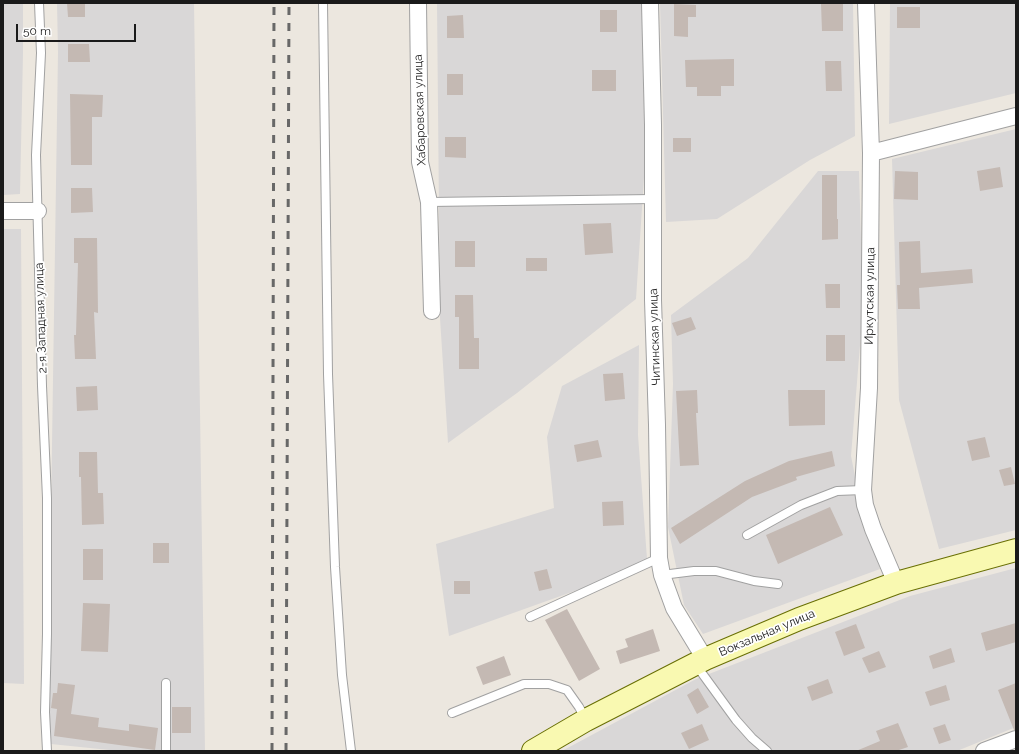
<!DOCTYPE html>
<meta charset="utf-8">
<style>
body{margin:0}
#map{position:relative;width:1019px;height:754px;overflow:hidden;background:#ece7df;font-family:Raleway,sans-serif}
canvas{display:block}
.frame{position:absolute;inset:0;border:4px solid #1a1a1a;pointer-events:none}
.scale{position:absolute;left:16px;top:24px;width:120px;height:18px;box-sizing:border-box;border:2px solid #1a1a1a;border-top:0;padding-left:5px;font-size:12px;line-height:14px;white-space:nowrap;color:#1a1a1a;-webkit-text-stroke:3px #fff;paint-order:stroke}
</style>
<div id="map">
<canvas width="1019" height="754"></canvas>
<div class="frame"></div>
<div class="scale">50 m</div>
</div>
<script>
const context = document.querySelector('canvas').getContext('2d');
context.lineJoin = 'round';
function paint(path, color) { context.fillStyle = color; context.fill(path, 'evenodd'); }
const poly = rows => new Path2D(rows.map(r => 'M' + r).join(''));
function strokePath(path, color, width, dash) { context.strokeStyle = color; context.lineWidth = width; context.lineCap = dash ? 'butt' : 'round'; context.setLineDash(dash || []); context.stroke(path); }
function label(font, color, halo, rows, align = 'center') {
  context.font = font + ' Raleway,sans-serif'; context.lineWidth = 3.5; context.setLineDash([]); context.textBaseline = 'middle'; context.strokeStyle = halo; context.fillStyle = color; for (const [text, x, y, turn = 0] of rows) {
    context.save(); context.translate(x, y); context.rotate((+turn || 0) * Math.PI / 180); context.textAlign = isNaN(turn) ? turn : align; if (halo) context.strokeText(text, 0, 0); context.fillText(text, 0, 0); context.restore();
  }
}
paint(poly([
 [3,3,23,3,23,53,20,194,3,195],
 [57,3,194,3,205,751,119,751,51,744,48,707,58,52],
 [437,3,643,3,647,132,636,299,517,393,448,443,440,318],
 [660,3,853,3,855,136,810,160,717,219,666,222],
 [890,3,1016,3,1016,93,889,124],
 [1016,129,1016,530,939,549,899,400,892,159],
 [818,171,859,171,863,308,851,456,857,486,859,500,880,569,703,634,684,605,668,527,673,384,671,315,748,258],
 [3,229,21,229,24,684,3,683],
 [639,345,638,435,647,559,583,588,449,636,436,544,554,508,547,437,562,386],
 [1016,568,1016,727,957,751,562,751,696,679,910,596]
]), '#d9d7d7');
paint(poly([
 [67,3,85,3,85,17,68,17],
 [674,4,696,5,696,17,688,17,688,37,674,36],
 [821,4,843,4,843,31,822,31],
 [897,7,920,7,920,28,897,28],
 [600,10,617,10,617,32,600,32],
 [463,15,464,38,447,38,447,16],
 [68,44,89,44,90,62,68,62],
 [734,59,734,86,721,86,721,96,697,96,697,87,686,87,685,60],
 [825,61,841,61,842,91,826,91],
 [592,70,616,70,616,91,592,91],
 [447,74,463,74,463,95,447,95],
 [70,94,103,95,102,117,92,117,92,165,71,165],
 [445,137,466,137,466,158,445,157],
 [673,138,691,138,691,152,673,152],
 [1000,167,1003,187,980,191,977,171],
 [895,171,918,172,918,200,894,199],
 [822,175,837,175,837,219,838,219,838,239,822,240],
 [71,188,92,188,93,212,71,213],
 [611,223,613,253,585,255,583,224],
 [74,238,97,238,98,313,94,312,96,359,75,359,74,335,76,335,78,263,74,263],
 [455,241,475,241,475,267,455,267],
 [920,241,921,273,972,269,973,283,919,288,920,309,898,309,897,285,900,285,899,242],
 [526,258,547,258,547,271,526,271],
 [825,284,840,284,840,308,826,308],
 [455,295,473,295,474,338,479,338,479,369,459,369,459,317,455,317],
 [691,317,696,329,677,336,672,323],
 [826,335,845,335,845,361,826,361],
 [623,373,625,399,605,401,603,374],
 [97,386,98,410,77,411,76,387],
 [697,390,698,413,696,413,699,465,680,466,676,391],
 [788,390,825,390,825,425,789,426],
 [985,437,990,457,972,461,967,441],
 [598,440,602,457,577,462,574,445],
 [832,451,835,466,796,477,797,480,752,497,680,544,671,528,745,481,789,461],
 [79,452,97,452,98,493,103,493,104,524,82,525,81,477,79,477],
 [1011,467,1015,484,1004,486,999,470],
 [623,501,624,525,603,526,602,502],
 [830,507,843,535,778,564,766,535],
 [153,543,169,543,169,563,153,563],
 [83,549,103,549,103,580,83,580],
 [547,569,552,588,539,591,534,572],
 [454,581,470,581,470,594,454,594],
 [83,603,110,604,108,652,81,651],
 [567,609,600,669,579,681,545,620],
 [1016,623,1016,642,986,651,981,633],
 [856,624,865,648,844,656,835,632],
 [653,629,660,651,620,664,616,651,628,647,625,639],
 [951,648,955,662,933,669,929,656],
 [879,651,886,667,869,673,862,658],
 [504,656,511,675,483,685,476,667],
 [828,679,833,693,812,701,807,687],
 [58,683,75,685,71,714,99,718,98,727,129,731,129,724,158,728,155,750,54,736,57,709,51,708,53,693,57,693],
 [1016,683,1016,730,1014,730,998,690],
 [946,685,950,700,930,706,925,692],
 [698,688,709,707,697,714,687,695],
 [172,707,191,707,191,733,172,733],
 [898,723,908,747,896,751,856,751,880,741,876,731],
 [702,724,709,740,689,749,681,733],
 [945,724,951,740,939,744,933,728]
]), '#c4b9b3');
const service = poly([
 [39,3,41,53,36,155,42,386,47,498,47,634,45,712,47,751],
 [323,3,328,374,335,567,342,675,351,751],
 [429,202,653,199],
 [747,535,801,505,837,491,863,490],
 [662,575,694,571,716,571,754,581,778,584],
 [530,617,659,558],
 [696,665,736,720,752,738,767,751],
 [452,713,524,684,549,684,567,690,579,707,586,720],
 [166,751,166,683]
]);
const minor = poly([
 [418,3,420,162,429,202,432,311],
 [650,3,653,125,653,300,657,425,659,558,662,575,674,608,705,659],
 [866,3,871,153,869,388,863,490,865,505,873,529,896,583],
 [871,153,1016,116],
 [3,211,38,211],
 [984,751,1016,739]
]);
const secondary = poly([
 [533,751,586,720,705,659,799,619,896,583,1016,550]
]);
strokePath(service, '#a1a1a1', 10);
strokePath(minor, '#a1a1a1', 18);
strokePath(secondary, '#696f04', 24);
strokePath(service, '#fff', 8);
strokePath(minor, '#fff', 16);
strokePath(secondary, '#f9f9b1', 22);
strokePath(poly([
 [272,751,274,3],
 [286,751,289,3]
]), '#686868', 3, [8, 8]);
label('12px', '#1a1a1a', '#fff', [
 ["Хабаровская улица",420,110,-92],
 ["Иркутская улица",870,296,-89],
 ["2-я Западная улица",41,318,-92],
 ["Читинская улица",655,337,-92],
 ["Вокзальная улица",767,633,-23]
]);
</script>
